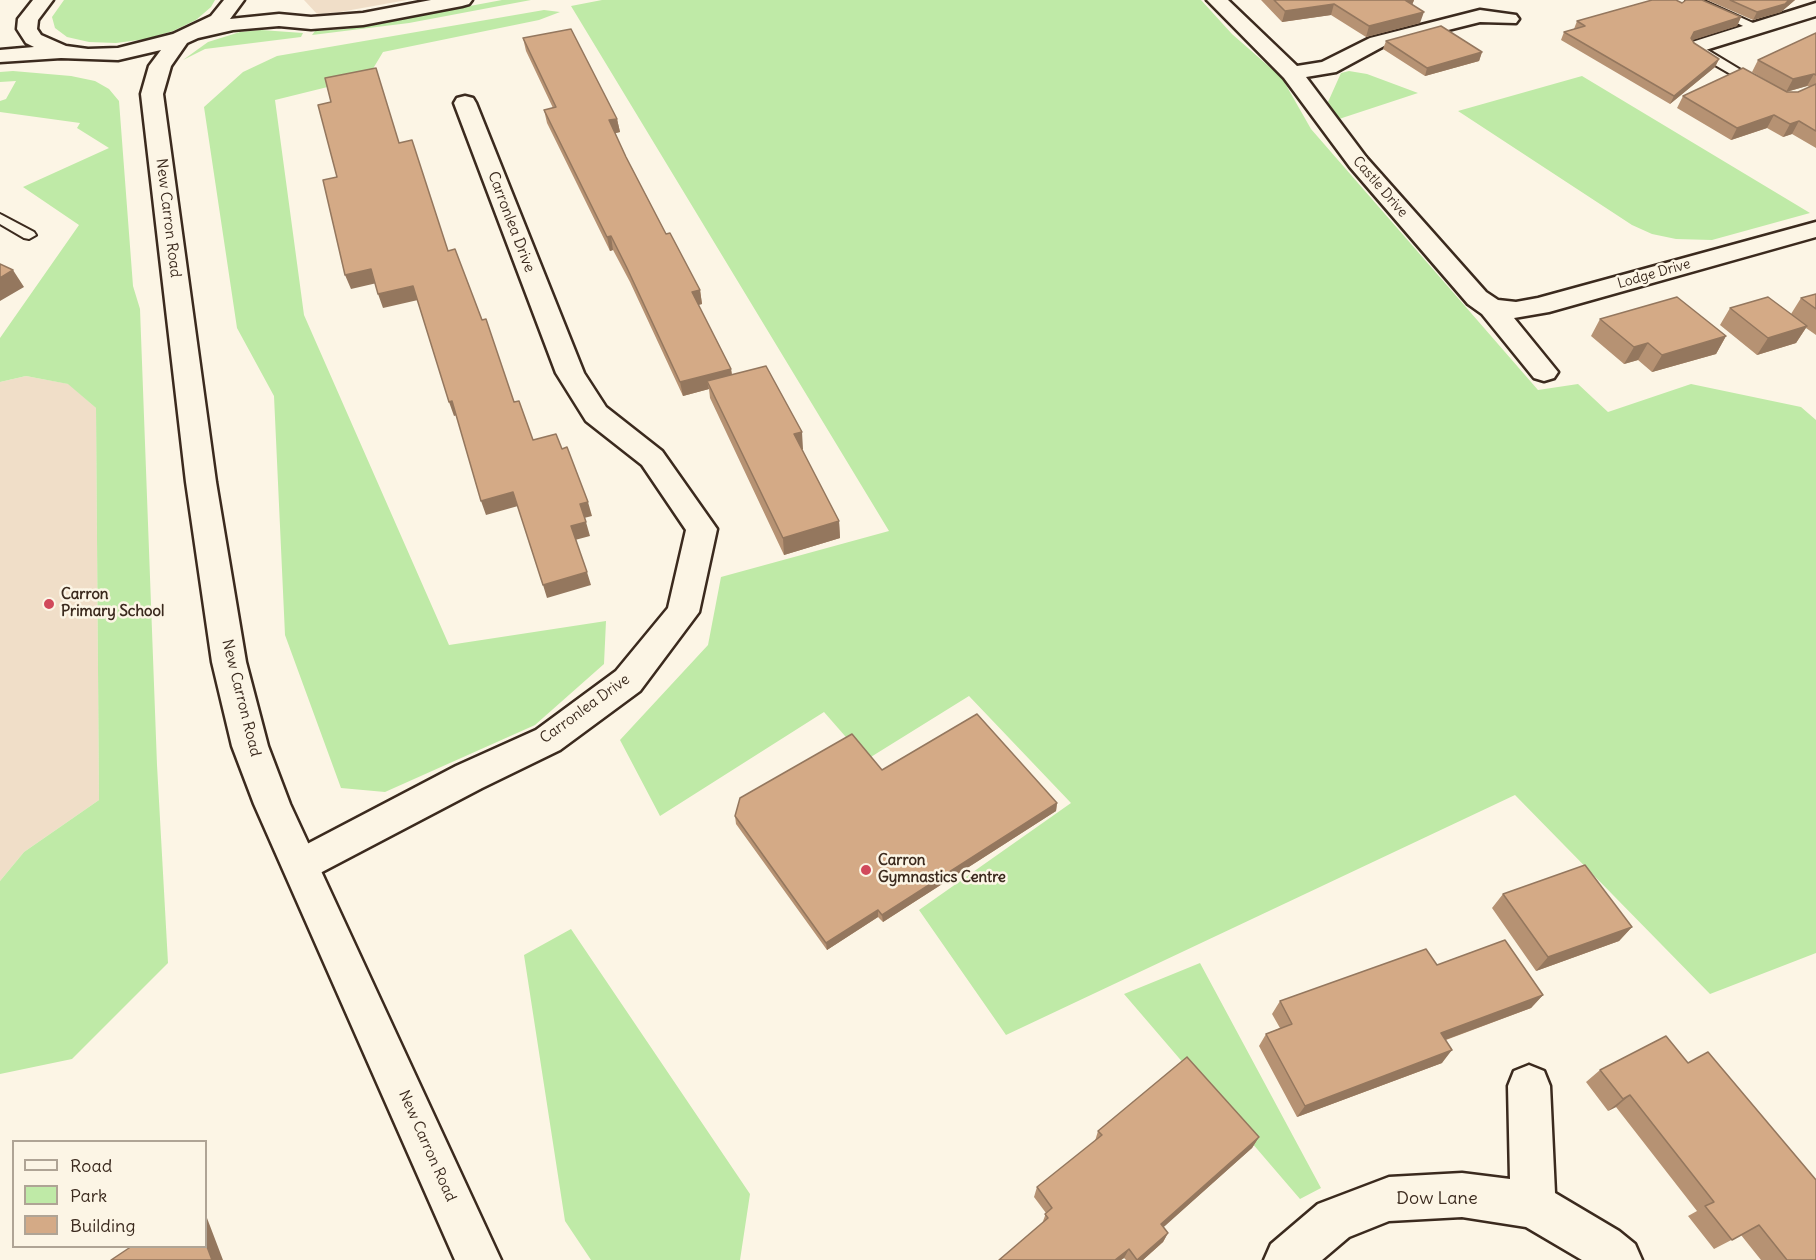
<!DOCTYPE html>
<style>
body{margin:0}
#map{position:relative;width:1816px;height:1260px;overflow:hidden;background:#fcf5e5;font-family:Delius,sans-serif}
canvas{display:block}
.legend{position:absolute;left:12px;top:1140px;width:195px;height:108px;box-sizing:border-box;background:#fcf5e5;border:2px solid #afa495;margin:0;padding:8px 10px;list-style:none;font-size:18px;color:#3b2a1e}
.legend li{display:flex;align-items:center;gap:12px;height:30px}
.legend b{width:30px;border:2px solid #afa495}
</style>
<div id="map">
<canvas width="1816" height="1260"></canvas>
<ul class="legend">
<li><b style="height:8px;background:#fcf5e5"></b>Road</li>
<li><b style="height:16px;background:#bfeaa7"></b>Park</li>
<li><b style="height:16px;background:#d4aa86"></b>Building</li>
</ul>
</div>
<script>
const context = document.querySelector('canvas').getContext('2d');
context.lineJoin = 'round';
function paint(path, color) { context.fillStyle = color; context.fill(path, 'evenodd'); }
const poly = rows => new Path2D(rows.map(r => 'M' + r).join(''));
function strokePath(path, color, width, dash) { context.strokeStyle = color; context.lineWidth = width; context.lineCap = dash ? 'butt' : 'round'; context.setLineDash(dash || []); context.stroke(path); }
function label(font, color, halo, rows, align = 'center') {
  context.font = font + ' Delius,sans-serif'; context.lineWidth = 5; context.setLineDash([]); context.textBaseline = 'middle'; context.strokeStyle = halo; context.fillStyle = color; for (const [text, x, y, turn = 0] of rows) {
    context.save(); context.translate(x, y); context.rotate((+turn || 0) * Math.PI / 180); context.textAlign = isNaN(turn) ? turn : align; if (halo) context.strokeText(text, 0, 0); context.fillText(text, 0, 0); context.restore();
  }
}
paint(poly([
 [304,0,407,0,340,12,317,14],
 [26,376,69,384,96,408,99,800,24,852,0,881,0,382]
]), '#f0dec8');
paint(poly([
 [64,0,215,0,211,7,196,20,173,31,146,39,116,43,89,42,67,37,55,28,52,17],
 [502,0,531,0,409,23,312,35,315,31,346,29],
 [602,0,1201,0,1232,34,1282,78,1311,129,1538,390,1578,384,1608,412,1691,384,1801,407,1816,420,1816,953,1710,994,1515,795,1006,1035,919,910,1071,803,969,696,866,760,824,712,660,816,620,740,708,645,721,577,889,531,571,6],
 [544,10,560,12,539,20,383,52,368,77,275,100,304,315,449,645,606,621,604,664,535,725,385,792,341,788,285,635,274,396,237,328,204,107,243,72,277,56],
 [261,30,303,33,301,37,205,49,183,60,208,42,240,32],
 [13,71,71,76,95,81,109,89,119,101,133,286,140,309,157,765,168,963,72,1059,0,1074,0,881,24,852,99,800,96,408,68,384,26,376,0,382,0,338,79,225,23,187,109,148,77,128,80,123,0,112,0,101,6,99,16,81,0,82,0,72],
 [1349,71,1367,74,1418,93,1339,119,1328,102,1341,73],
 [1582,76,1810,213,1712,240,1676,239,1652,234,1632,225,1458,111],
 [571,929,750,1194,740,1260,591,1260,565,1221,524,955],
 [1200,963,1321,1188,1300,1199,1124,994]
]), '#bfeaa7');
const lane = poly([
 [1686,0,1702,0,1762,27,1752,30,1686,0],
 [1699,42,1703,43,1706,49,1764,84,1763,87,1753,87,1696,54,1693,46,1699,42],
 [0,214,34,232,36,235,29,239,24,238,0,224,0,214]
]);
const street = poly([
 [1207,0,1228,0,1297,66,1322,62,1370,38,1480,10,1516,15,1519,19,1516,23,1480,22,1384,46,1336,72,1306,77,1366,157,1486,292,1498,300,1516,302,1538,298,1816,222,1816,237,1549,312,1514,318,1558,372,1554,378,1544,381,1534,378,1482,314,1468,304,1350,167,1284,78,1207,0],
 [1816,3,1816,16,1699,52,1692,50,1689,46,1692,42,1816,3],
 [465,96,473,98,476,103,584,373,606,407,662,451,717,529,699,612,640,691,560,750,482,788,301,883,288,878,282,866,288,854,456,766,536,730,616,671,668,608,686,530,642,465,586,421,556,373,454,103,457,98,465,96],
 [1529,1065,1544,1071,1550,1086,1555,1193,1619,1231,1635,1244,1642,1260,1582,1260,1526,1227,1462,1217,1389,1221,1349,1237,1322,1260,1264,1260,1271,1244,1318,1204,1389,1177,1462,1173,1510,1179,1508,1086,1514,1071,1529,1065]
]);
const secondary = poly([
 [33,0,53,0,38,20,37,29,41,35,66,46,88,49,118,48,173,34,211,16,224,0,244,0,230,19,279,14,311,17,363,13,431,0,472,0,469,4,462,6,363,25,311,29,279,26,233,30,198,38,187,43,171,66,163,94,216,482,246,662,268,746,290,804,501,1260,455,1260,254,804,232,746,212,662,186,482,141,94,149,66,161,50,118,60,61,58,0,62,0,50,34,47,26,43,17,29,18,19,33,0]
]);
strokePath(lane, '#3b2a1e', 4);
strokePath(street, '#3b2a1e', 5);
strokePath(secondary, '#3b2a1e', 5);
paint(lane, '#fcf5e5');
paint(street, '#fcf5e5');
paint(secondary, '#fcf5e5');
paint(poly([
 [1261,0,1414,0,1412,5,1420,23,1366,37,1331,15,1282,22],
 [1707,0,1795,0,1781,12,1753,20],
 [1682,3,1741,17,1737,26,1692,40,1694,43,1719,59,1715,67,1670,104,1561,40,1564,32,1574,29,1577,21],
 [1816,33,1816,148,1792,134,1783,137,1767,128,1731,140,1677,108,1683,96,1798,92,1810,87,1807,86,1786,92,1752,72,1758,60],
 [523,38,617,119,620,132,615,133,626,157,666,234,700,290,702,304,698,305,731,369,732,375,803,449,802,450,839,521,840,538,784,555,710,398,709,389,683,396,630,282,613,250,610,251,547,123,544,110,553,108,526,51],
 [1386,41,1482,52,1479,61,1425,76,1383,49],
 [1816,294,1816,335,1806,328,1796,343,1757,355,1720,325,1730,308,1791,314,1801,298],
 [1600,319,1726,336,1716,354,1652,372,1638,360,1624,364,1591,336],
 [882,770,1057,803,1056,811,883,922,878,917,827,950,736,824,735,816],
 [1503,894,1632,927,1619,941,1536,971,1492,908],
 [1437,965,1543,995,1531,1008,1446,1040,1442,1063,1297,1117,1259,1046,1266,1034,1280,1028,1272,1014,1280,1001],
 [1666,1036,1816,1260,1761,1260,1741,1235,1714,1249,1688,1216,1697,1211,1616,1107,1608,1111,1586,1082,1600,1070],
 [1098,1131,1259,1137,1252,1148,1163,1227,1168,1233,1163,1242,1143,1260,1126,1260,1124,1258,1121,1260,999,1260,1042,1224,1046,1213,1034,1197,1037,1187,1095,1141]
]), '#b69273');
paint(poly([
 [1401,0,1414,0,1412,5],
 [1789,0,1795,0,1781,12,1753,20,1757,12],
 [1334,4,1331,15,1282,22,1285,11],
 [1424,12,1420,23,1366,37,1369,26],
 [1741,17,1737,26,1690,41,1691,38,1694,32],
 [1482,52,1479,61,1425,76,1427,68],
 [1719,59,1715,67,1670,104,1674,96],
 [1814,74,1807,86,1786,92,1793,79],
 [1774,115,1767,128,1731,140,1737,128],
 [617,119,620,132,612,134,609,120],
 [1799,121,1792,134,1783,137,1790,124],
 [611,236,613,250,610,251,607,237],
 [371,269,377,283,351,289,345,275],
 [13,270,24,287,0,301,0,278],
 [413,286,418,300,383,308,378,294],
 [700,290,702,304,694,306,692,292],
 [1807,326,1796,343,1757,355,1768,338],
 [1726,336,1716,354,1652,372,1662,355],
 [1648,343,1638,360,1624,364,1634,347],
 [731,369,733,383,707,381,709,389,683,396,680,382],
 [452,401,457,415,454,416,449,402],
 [802,432,803,449,795,451,794,434],
 [513,492,518,506,486,515,481,501],
 [588,502,592,516,584,518,580,504],
 [839,521,840,538,784,555,783,538],
 [586,522,590,536,575,540,571,526],
 [587,572,591,585,547,598,543,585],
 [1057,803,1056,811,883,922,882,915],
 [878,910,878,917,827,950,826,943],
 [1632,927,1619,941,1536,971,1548,957],
 [1543,995,1531,1008,1431,1045,1441,1033],
 [1452,1050,1442,1063,1297,1117,1305,1106],
 [1630,1095,1616,1107,1608,1111,1623,1099],
 [1259,1137,1252,1148,1156,1234,1161,1224],
 [206,1217,207,1218,223,1260,212,1260,206,1244],
 [1168,1233,1163,1242,1143,1260,1137,1260],
 [1129,1249,1124,1258,1121,1260,1115,1260]
]), '#94775e');
const building = poly([
 [1274,0,1405,0,1424,12,1369,26,1334,4,1285,11,1274,0],
 [1652,0,1676,0,1682,3,1686,0,1702,0,1741,17,1694,32,1691,38,1694,43,1719,59,1674,96,1564,32,1585,26,1577,21,1652,0],
 [1730,0,1789,0,1785,4,1757,12,1730,0],
 [1441,26,1482,52,1427,68,1386,41,1441,26],
 [571,29,617,119,609,120,626,157,666,234,670,233,700,290,692,292,731,369,680,382,627,268,611,236,607,237,544,110,556,107,523,38,571,29],
 [1816,33,1816,75,1814,74,1793,79,1758,60,1816,33],
 [376,68,399,143,412,140,448,251,455,249,482,320,486,319,514,402,519,401,533,440,556,434,562,449,567,447,588,502,580,504,586,522,571,526,587,572,543,585,513,492,481,501,452,401,449,402,413,286,378,294,371,269,345,275,323,180,337,177,318,105,331,102,325,78,376,68],
 [1743,68,1787,92,1798,92,1816,84,1816,131,1799,121,1790,124,1774,115,1737,128,1683,96,1743,68],
 [0,264,13,270,0,278,0,264],
 [1816,294,1816,309,1801,298,1816,294],
 [1677,297,1726,336,1662,355,1648,343,1634,347,1600,319,1677,297],
 [1768,297,1807,326,1768,338,1730,308,1768,297],
 [766,366,802,432,794,434,839,521,783,538,707,381,766,366],
 [977,714,1057,803,882,915,878,910,826,943,735,816,740,798,852,734,882,770,977,714],
 [1585,865,1632,927,1548,957,1503,894,1585,865],
 [1505,940,1543,995,1441,1033,1452,1050,1305,1106,1266,1034,1292,1024,1280,1001,1426,949,1437,965,1505,940],
 [1666,1036,1688,1063,1708,1052,1816,1180,1816,1260,1787,1260,1759,1225,1732,1240,1705,1206,1714,1202,1630,1095,1623,1099,1600,1070,1666,1036],
 [1187,1057,1259,1137,1161,1224,1168,1233,1137,1260,1129,1249,1115,1260,999,1260,1048,1218,1045,1214,1052,1208,1037,1187,1102,1135,1098,1131,1187,1057],
 [206,1244,212,1260,111,1260,132,1246,206,1246,206,1244]
]);
paint(building, '#d4aa86');
strokePath(building, '#94775e', 1.5);
for (const [x, y, r, color] of [
 [49,604,6,"#d1495b"],
 [866,870,6,"#d1495b"]
]) { const dot = new Path2D(); dot.arc(x, y, r, 0, 2 * Math.PI); context.fillStyle = color; context.fill(dot); strokePath(dot, '#fcf5e5', 2); }
label('14px', '#3b2a1e', '#fcf5e5', [
 ["Castle Drive",1380,187,49],
 ["Lodge Drive",1654,274,-16]
]);
label('15px', '#3b2a1e', '#fcf5e5', [
 ["New Carron Road",168,218,83],
 ["Carronlea Drive",511,222,69],
 ["New Carron Road",241,698,76],
 ["Carronlea Drive",585,709,-36],
 ["New Carron Road",427,1146,66]
]);
label('bold 15px', '#3b2a1e', '#fcf5e5', [
 ["Carron",61,595],
 ["Primary School",61,612],
 ["Carron",878,861],
 ["Gymnastics Centre",878,878]
], 'left');
label('18px', '#3b2a1e', '#fcf5e5', [
 ["Dow Lane",1437,1199]
]);
</script>
